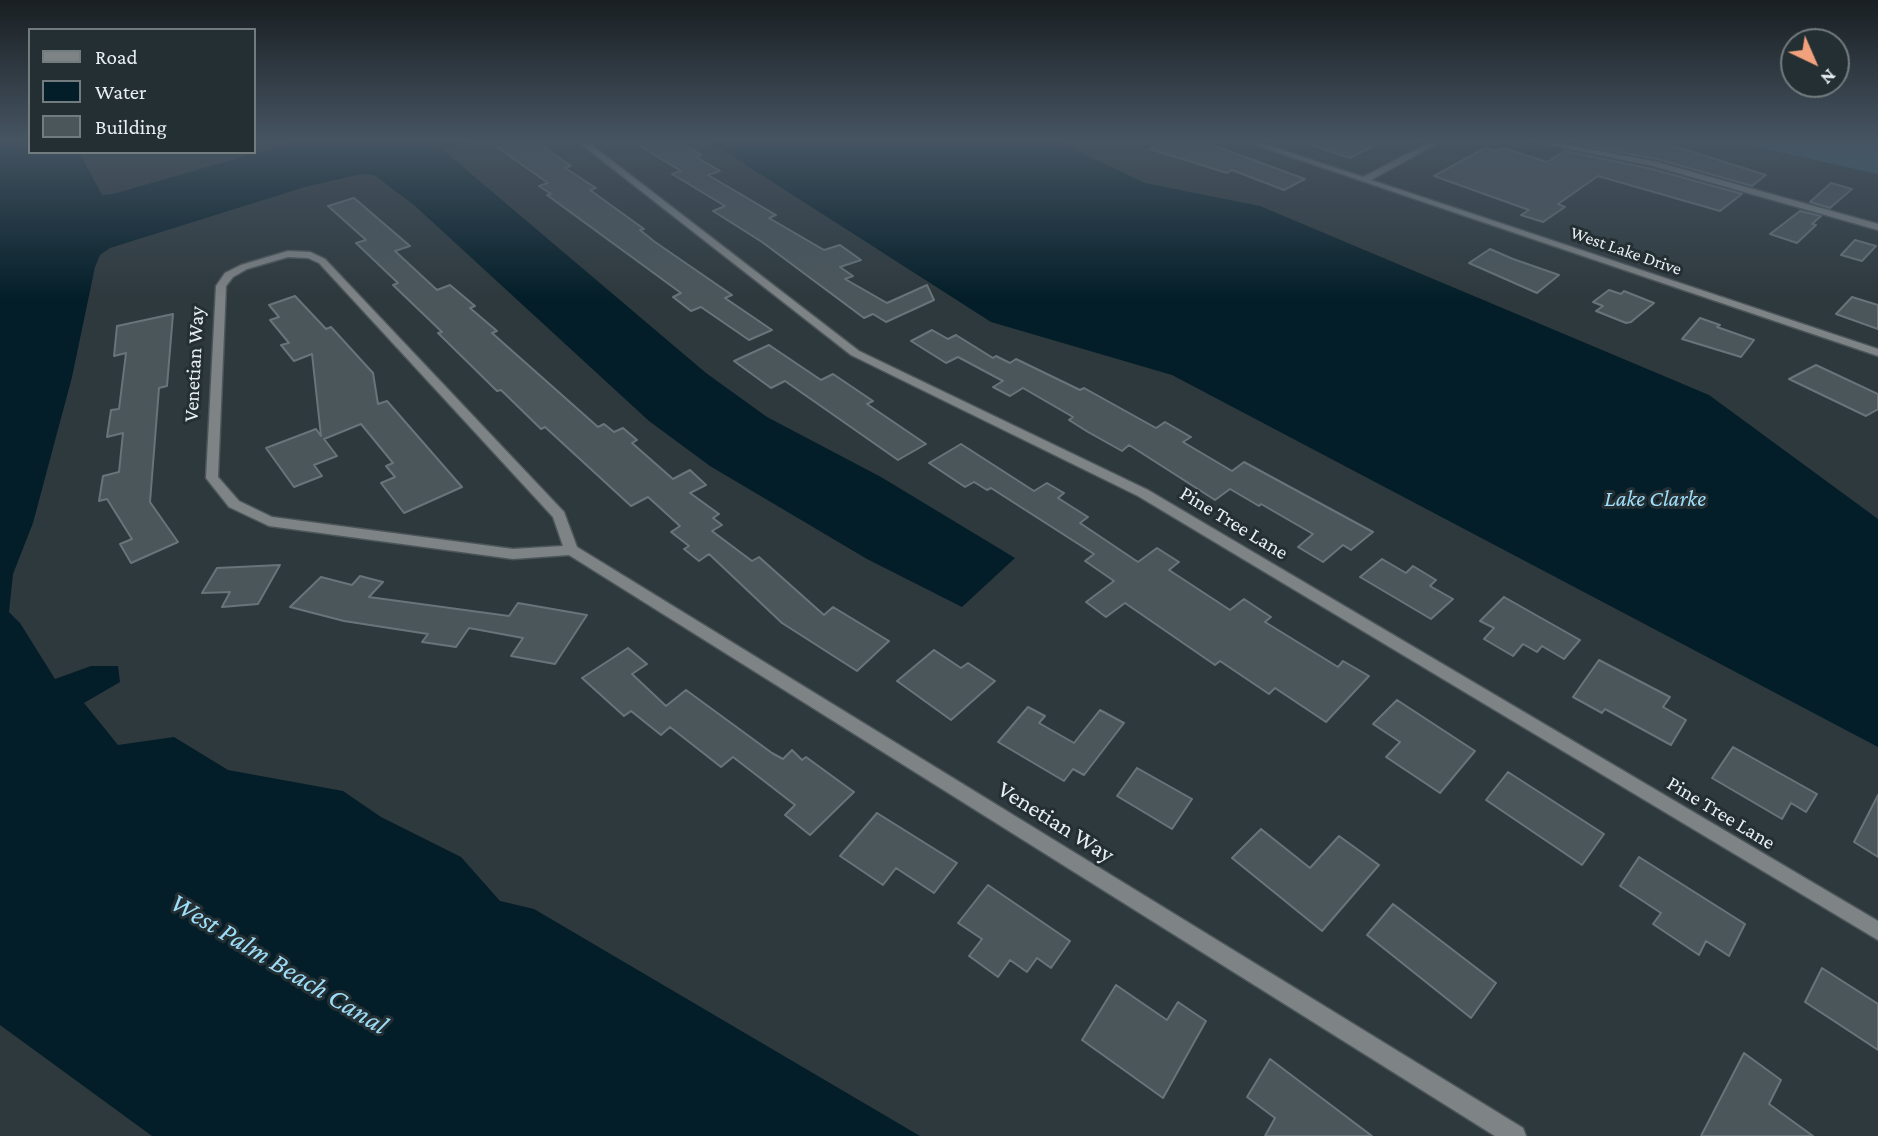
<!DOCTYPE html>
<style>
body{margin:0}
#map{position:relative;width:1878px;height:1136px;overflow:hidden;background:#2e393d;font-family:"Crimson Pro",serif}
canvas{display:block}
.legend{position:absolute;left:28px;top:28px;width:228px;height:126px;box-sizing:border-box;background:#242f33;border:2px solid #727c7f;margin:0;padding:9px 12px;list-style:none;font-size:21px;color:#e8eff2}
.legend li{display:flex;align-items:center;gap:14px;height:35px}
.legend b{width:35px;border:2px solid #727c7f}
.north{position:absolute;left:1780px;top:28px;width:70px;height:70px;box-sizing:border-box;background:#242f33;border:2px solid #727c7f;border-radius:50%;rotate:136deg;font-size:19px;font-weight:700;line-height:28px;text-align:center;color:#e8eff2}
.north::after{content:'';display:block;margin:auto;width:24px;height:32px;background:#f1a17c;clip-path:polygon(50% 0,100% 100%,50% 72%,0 100%)}
</style>
<div id="map">
<canvas width="1878" height="1136"></canvas>
<ul class="legend">
<li><b style="height:9px;background:#7e8385"></b>Road</li>
<li><b style="height:19px;background:#031e28"></b>Water</li>
<li><b style="height:19px;background:#4b565b"></b>Building</li>
</ul>
<div class="north">N</div>
</div>
<script>
const context = document.querySelector('canvas').getContext('2d');
context.lineJoin = 'round';
function paint(path, color) { context.fillStyle = color; context.fill(path, 'evenodd'); }
const poly = rows => new Path2D(rows.map(r => 'M' + r).join(''));
function strokePath(path, color, width, dash) { context.strokeStyle = color; context.lineWidth = width; context.lineCap = dash ? 'butt' : 'round'; context.setLineDash(dash || []); context.stroke(path); }
function label(font, color, halo, rows, align = 'center') {
  context.font = font + ' "Crimson Pro",serif'; context.lineWidth = 6; context.setLineDash([]); context.textBaseline = 'middle'; context.strokeStyle = halo; context.fillStyle = color; for (const [text, x, y, turn = 0] of rows) {
    context.save(); context.translate(x, y); context.rotate((+turn || 0) * Math.PI / 180); context.textAlign = isNaN(turn) ? turn : align; if (halo) context.strokeText(text, 0, 0); context.fillText(text, 0, 0); context.restore();
  }
}
paint(poly([
 [1725,140,1878,140,1878,174]
]), '#396070');
paint(poly([
 [0,140,30,140,30,152,79,152,102,195,113,194,302,140,475,140,443,150,706,373,767,417,881,477,1015,558,962,607,867,559,710,466,649,421,414,205,374,175,361,174,305,187,110,248,100,255,95,267,72,377,33,523,13,574,9,612,20,623,55,679,91,666,118,666,120,682,84,703,118,745,174,737,228,770,343,791,381,817,461,857,500,901,534,909,920,1136,152,1136,0,1025],
 [707,140,1054,140,1145,183,1260,206,1709,395,1878,519,1878,747,1172,375,991,322]
]), '#031e28');
const building = poly([
 [524,140,534,140,571,166,565,168,596,188,590,190,644,229,640,230,655,242,732,295,725,298,772,330,749,340,701,307,691,311,673,297,681,293,547,195,551,194,539,186,548,183,497,147,524,140],
 [630,140,674,140,702,155,696,157,720,171,708,175,776,215,769,218,824,250,840,245,861,260,840,267,853,276,845,279,887,303,927,285,934,300,886,322,873,314,864,318,762,242,713,211,725,206,672,174,681,171,630,140],
 [1171,140,1199,140,1305,179,1284,190,1232,170,1227,173,1150,149,1171,140],
 [1306,140,1385,140,1350,158,1305,143,1306,140],
 [1582,140,1629,140,1652,147,1661,142,1766,175,1752,186,1657,159,1576,144,1582,140],
 [1485,148,1496,151,1503,148,1547,162,1565,151,1652,169,1742,194,1720,211,1598,176,1558,204,1565,207,1543,222,1521,215,1529,210,1434,176,1485,148],
 [1831,183,1852,189,1830,208,1810,202,1831,183],
 [354,198,410,246,395,251,437,290,450,285,475,306,470,308,497,331,492,333,598,427,604,424,614,432,623,428,637,440,632,443,673,479,690,470,706,485,690,493,719,514,713,518,722,525,712,531,752,561,759,557,824,615,833,607,889,641,857,671,782,623,709,554,699,561,684,549,689,546,671,532,680,526,648,497,631,506,545,427,541,429,501,390,497,391,438,333,442,332,393,285,398,283,356,243,366,240,328,206,354,198],
 [1800,211,1821,216,1812,224,1816,225,1797,243,1770,234,1800,211],
 [1855,240,1876,246,1862,261,1841,255,1855,240],
 [1490,249,1513,259,1559,275,1537,293,1469,263,1490,249],
 [1609,290,1621,294,1624,291,1654,303,1631,322,1626,323,1596,311,1603,306,1593,302,1609,290],
 [295,296,326,329,331,327,373,373,378,404,387,401,462,487,404,513,381,483,395,477,386,466,393,463,361,424,324,439,337,456,314,465,322,476,294,487,266,448,316,429,321,436,312,354,294,361,281,345,289,343,270,320,279,317,269,305,295,296],
 [1852,297,1878,305,1878,329,1836,314,1852,297],
 [173,314,167,386,159,388,150,502,178,542,131,563,120,544,132,539,107,499,99,501,103,476,119,472,123,433,107,437,111,410,119,409,126,353,114,356,117,326,173,314],
 [1700,318,1720,325,1717,327,1754,340,1741,357,1682,339,1700,318],
 [932,330,948,339,956,335,993,358,996,356,1010,363,1016,359,1080,390,1084,388,1156,428,1165,422,1191,437,1183,442,1232,471,1244,462,1373,532,1351,550,1343,545,1323,562,1298,547,1313,534,1261,504,1259,506,1230,489,1215,500,1129,445,1122,451,1088,432,1069,420,1073,417,1023,388,1010,396,993,387,1003,381,958,357,946,363,911,341,932,330],
 [769,345,821,380,833,374,873,401,867,404,926,444,898,460,785,381,771,388,734,361,769,345],
 [1816,365,1878,394,1878,409,1866,416,1789,379,1816,365],
 [961,444,1034,491,1047,483,1064,493,1058,498,1088,517,1080,523,1138,562,1157,548,1179,562,1169,570,1230,610,1244,599,1271,617,1265,622,1338,667,1343,661,1369,676,1326,722,1275,688,1269,694,1220,661,1215,665,1125,603,1106,617,1086,602,1114,581,1085,561,1094,554,991,488,987,490,974,482,965,487,929,463,961,444],
 [1382,559,1406,573,1413,566,1436,580,1430,586,1453,599,1431,619,1360,577,1382,559],
 [280,565,258,604,222,607,230,592,202,593,217,568,280,565],
 [360,576,383,582,369,597,509,616,518,603,587,615,555,664,511,656,523,638,469,628,456,647,422,642,428,634,344,621,290,607,321,577,352,585,360,576],
 [1504,597,1580,640,1564,659,1542,646,1537,652,1523,644,1513,656,1484,639,1494,628,1480,621,1504,597],
 [628,648,647,664,632,674,666,706,686,690,772,753,783,759,792,750,802,760,806,757,854,792,810,835,785,815,795,805,733,757,721,767,670,727,661,735,631,711,624,716,582,678,628,648],
 [934,650,961,668,968,663,995,681,951,720,897,681,934,650],
 [1599,660,1670,697,1663,707,1686,720,1671,745,1605,709,1602,713,1573,697,1599,660],
 [1397,700,1475,751,1440,793,1386,757,1400,742,1373,724,1397,700],
 [1028,707,1045,716,1039,723,1074,743,1100,710,1124,723,1084,775,1073,769,1064,781,998,742,1028,707],
 [1733,747,1817,794,1806,812,1791,803,1782,819,1712,778,1733,747],
 [1137,768,1192,799,1172,829,1117,796,1137,768],
 [1508,772,1604,834,1582,865,1486,800,1508,772],
 [1878,795,1878,857,1854,842,1878,795],
 [877,813,957,863,934,893,896,868,883,885,840,856,877,813],
 [1261,829,1310,868,1339,836,1379,865,1322,931,1232,858,1261,829],
 [1639,857,1745,924,1729,956,1706,941,1699,955,1653,924,1661,913,1620,886,1639,857],
 [988,885,1070,941,1051,968,1037,958,1027,972,1010,960,998,977,969,956,982,939,958,923,988,885],
 [1393,904,1496,983,1471,1018,1367,935,1393,904],
 [1822,968,1878,1004,1878,1050,1805,1002,1822,968],
 [1116,985,1167,1020,1178,1002,1206,1021,1163,1098,1082,1040,1116,985],
 [1744,1053,1781,1080,1769,1104,1813,1136,1701,1136,1744,1053],
 [1270,1059,1372,1136,1265,1136,1275,1118,1247,1097,1270,1059]
]);
paint(building, '#4b565b');
strokePath(building, '#687479', 2);
const minor = poly([
 [576,140,585,140,859,351,1148,490,1878,921,1878,940,1138,496,851,355,576,140],
 [1241,140,1252,140,1363,177,1434,140,1444,140,1371,180,1878,349,1878,356,1241,140],
 [1526,140,1541,140,1657,162,1878,224,1878,230,1653,166,1526,140],
 [288,251,310,252,325,259,564,512,577,547,1523,1128,1526,1136,1495,1136,569,555,513,559,269,526,229,507,206,478,216,286,225,273,241,265,288,251],
 [288,257,308,258,319,263,553,517,563,546,513,549,272,517,239,501,218,477,226,286,233,277,247,269,288,257]
]);
strokePath(minor, '#4c565a', 3);
paint(minor, '#7e8385');
const sky = context.createLinearGradient(0, 0, 0, 299);
sky.addColorStop(0, '#191f22');
sky.addColorStop(0.47, '#465462');
sky.addColorStop(1, '#46546200');
context.fillStyle = sky;
context.fillRect(0, 0, 1878, 299);
label('18px', '#e8eff2', '#242f33', [
 ["West Lake Drive",1626,251,19]
]);
label('21px', '#e8eff2', '#242f33', [
 ["Venetian Way",194,364,-87],
 ["Pine Tree Lane",1234,523,31],
 ["Pine Tree Lane",1721,813,31]
]);
label('italic 23px', '#9dddf8', '#242f33', [
 ["Lake Clarke",1655,499]
]);
label('24px', '#e8eff2', '#242f33', [
 ["Venetian Way",1056,822,32]
]);
label('italic 28px', '#9dddf8', '#242f33', [
 ["West Palm Beach Canal",279,964,31]
]);
</script>
